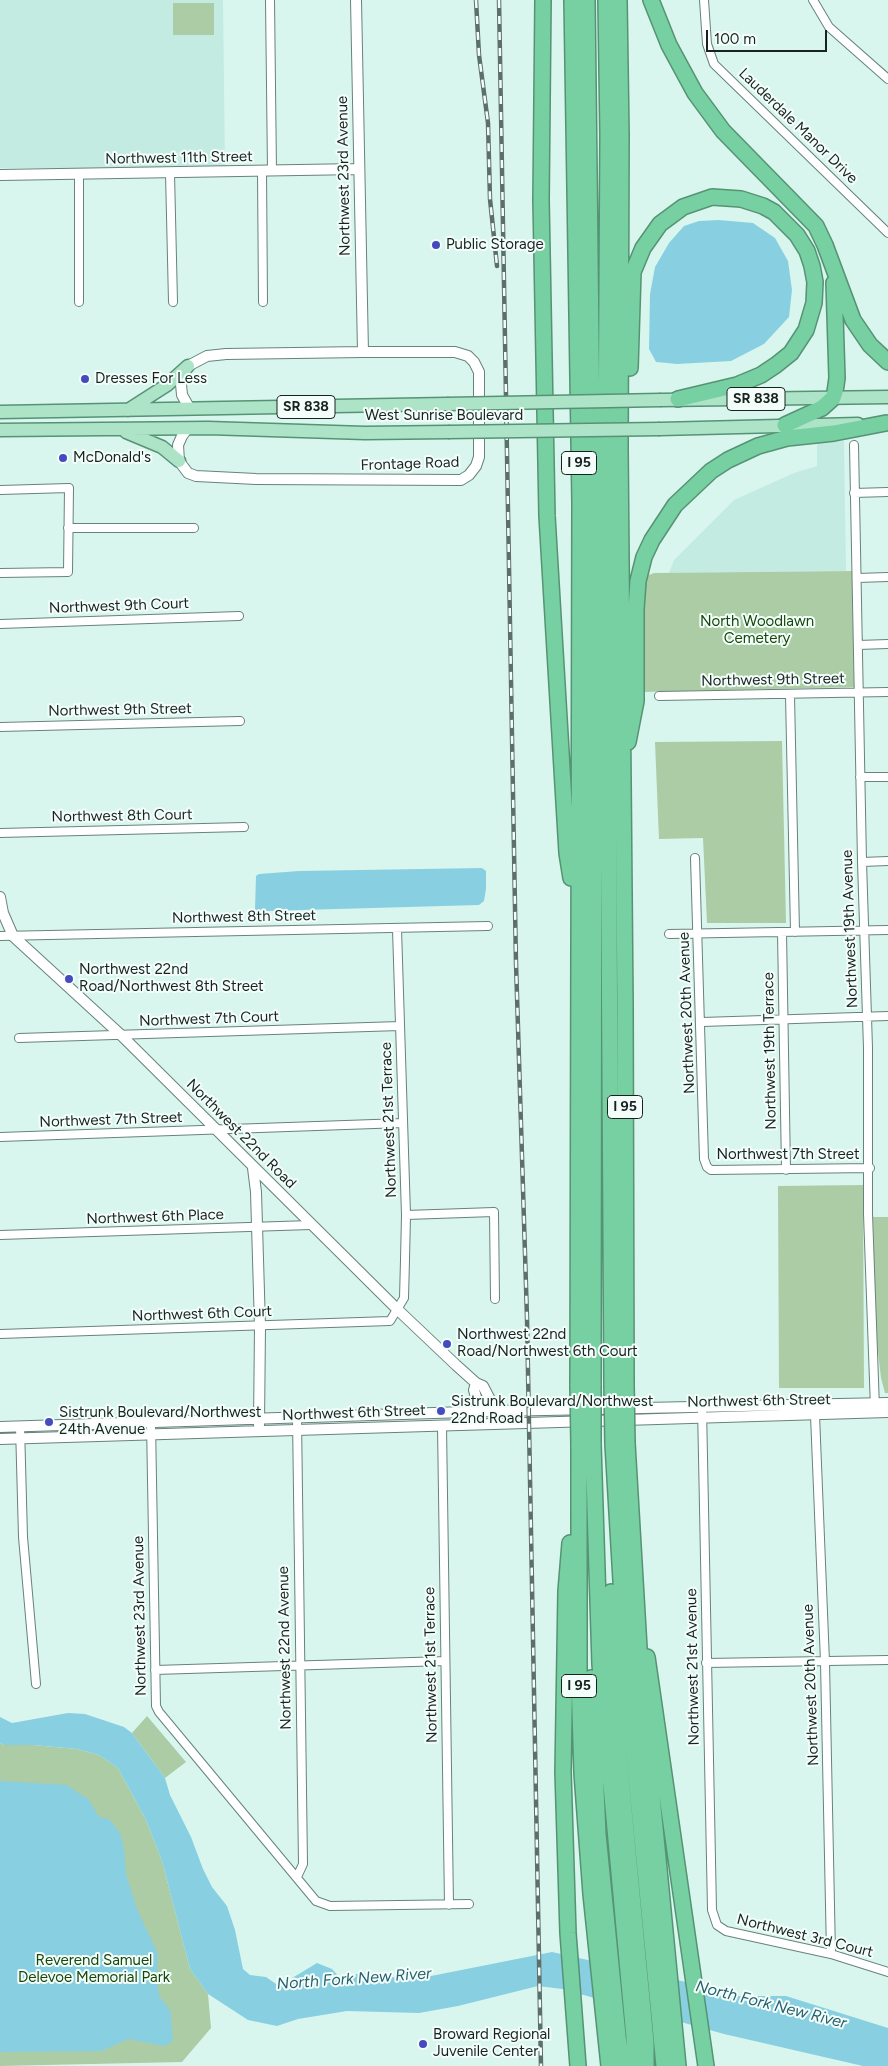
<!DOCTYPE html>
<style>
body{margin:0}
#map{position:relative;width:888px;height:2066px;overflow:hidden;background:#d8f6ee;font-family:Figtree,sans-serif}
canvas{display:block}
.scale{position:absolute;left:706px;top:30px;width:121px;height:22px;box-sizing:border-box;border:2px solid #182320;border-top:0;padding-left:6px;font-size:15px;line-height:18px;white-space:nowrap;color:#182320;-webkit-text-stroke:4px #f3fefb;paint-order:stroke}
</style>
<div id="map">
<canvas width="888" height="2066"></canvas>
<div class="scale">100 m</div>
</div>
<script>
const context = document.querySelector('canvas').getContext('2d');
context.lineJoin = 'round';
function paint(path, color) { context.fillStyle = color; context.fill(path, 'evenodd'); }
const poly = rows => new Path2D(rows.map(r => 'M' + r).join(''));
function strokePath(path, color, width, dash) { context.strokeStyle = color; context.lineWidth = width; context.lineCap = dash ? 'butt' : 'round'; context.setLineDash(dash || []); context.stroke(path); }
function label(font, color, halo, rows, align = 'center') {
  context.font = font + ' Figtree,sans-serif'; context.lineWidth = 4; context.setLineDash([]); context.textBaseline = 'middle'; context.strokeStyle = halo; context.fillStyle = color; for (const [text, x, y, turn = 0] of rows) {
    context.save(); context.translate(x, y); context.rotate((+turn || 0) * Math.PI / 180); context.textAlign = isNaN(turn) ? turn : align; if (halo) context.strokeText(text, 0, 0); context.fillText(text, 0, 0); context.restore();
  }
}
paint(poly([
 [0,0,223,0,225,168,0,168],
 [844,441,846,571,669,573,674,560,734,500,794,473,817,466,817,443]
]), '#c4ebe1');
paint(poly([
 [173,3,214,3,214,35,173,35],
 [852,571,854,687,643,692,644,596,646,576,654,573],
 [782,741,786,923,707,923,703,838,659,839,655,742],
 [863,1185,864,1388,779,1388,778,1186],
 [873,1217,888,1217,888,1393,885,1393,881,1378,876,1334],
 [147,1716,186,1762,165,1778,132,1733],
 [0,1743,4,1745,33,1745,77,1749,99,1755,118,1768,146,1820,162,1861,190,1969,208,1994,211,2028,182,2062,0,2066]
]), '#accca5');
paint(poly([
 [719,220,753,223,775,238,788,261,792,290,789,317,764,344,731,361,677,364,656,362,649,349,650,294,655,267,669,243,684,226,699,221],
 [482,868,486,871,486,889,484,901,479,905,266,911,257,911,255,909,256,876,259,874,299,871],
 [68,1713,85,1714,124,1727,132,1733,165,1778,170,1795,191,1837,203,1869,212,1887,227,1906,235,1930,243,1969,250,1975,266,1977,279,1986,317,1963,332,1969,341,1979,356,1974,379,1973,406,1981,552,1952,686,1982,721,1996,786,1996,888,2028,888,2066,863,2066,724,2034,562,1989,538,1986,458,2006,419,2013,347,2011,298,2019,277,2026,248,2020,208,1994,190,1969,162,1861,146,1820,118,1768,99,1755,77,1749,33,1745,4,1745,0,1743,0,1717,12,1723],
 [0,1781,66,1785,88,1799,99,1817,109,1819,120,1833,124,1848,126,1874,137,1909,158,1954,157,1977,159,1996,170,2010,173,2041,164,2046,128,2039,102,2051,0,2052]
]), '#89cfe2');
const minor = poly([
 [270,0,272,171],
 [704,0,707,44,714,64,888,233],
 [813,0,829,27,888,79],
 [262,171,263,302],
 [170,173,173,302],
 [79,174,79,302],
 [854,445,862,862,868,1048,868,1214,875,1408],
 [0,490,69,488,68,572,0,573],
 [854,493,888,492],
 [68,528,194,528],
 [857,578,888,577],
 [0,624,239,616],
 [858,645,888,644],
 [790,695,795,932],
 [659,696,888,692],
 [0,727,240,721],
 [860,777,888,777],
 [0,833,244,827],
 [695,858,704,1159,707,1167,711,1170,870,1168],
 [862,862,888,861],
 [782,932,786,1170],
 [669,934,888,930],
 [0,936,488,926],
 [702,1022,888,1016],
 [19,1038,400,1026],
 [0,1137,403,1123],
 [406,1215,494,1212,495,1299],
 [0,1235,311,1225],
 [0,1334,390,1321,404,1298,405,1260,406,1215,397,929],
 [702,1407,712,1910,717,1925,726,1931,831,1954,888,1972],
 [815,1415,825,1662,831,1954],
 [297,1418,303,1864,297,1877],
 [151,1423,156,1706,159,1712,316,1901,330,1906,469,1904],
 [20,1426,23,1537,36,1684],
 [442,1426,449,1905],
 [706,1663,888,1660],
 [155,1670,445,1661]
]);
const tertiary = poly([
 [356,0,363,352],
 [0,175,359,169],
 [188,428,182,436,178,445,179,461,188,473,196,476,256,479,461,480,469,475,476,466,479,457,479,372,474,362,468,356,455,352,363,352,226,354,207,356,188,366,183,376,181,384,182,395,190,409],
 [0,897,3,913,13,936,122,1036,398,1310,456,1365,476,1383,483,1386,496,1411],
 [253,1168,256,1192,260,1326,259,1425],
 [476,1383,474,1390,480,1411],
 [0,1427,496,1411,888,1403],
 [0,1439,888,1412]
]);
const primary = poly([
 [661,400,888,397],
 [128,410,167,385,188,366],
 [0,412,447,404],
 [660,429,858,424],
 [0,430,208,428,365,433,448,432],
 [126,432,162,447,179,461]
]);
const motorway = poly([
 [543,0,541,200,547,516,567,853,571,878],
 [572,0,580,503,578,1386],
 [587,0,594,598,593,1385],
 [606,0,608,135,606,451,612,1385],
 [619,0,621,134,620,448,625,1004,626,1385],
 [651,0,669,45,695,93,723,131,816,226,825,245,853,320,870,345,888,362],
 [630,368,633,272,643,248,660,224,683,207,712,197,741,199,763,206,774,212,797,235,807,251,812,266,815,282,814,303,806,330,791,353,776,365,761,375,737,385,678,399],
 [785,425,822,408,833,398,835,392,837,378,834,283],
 [628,742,636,701,636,609,638,581,644,557,652,540,675,505,711,471,728,460,758,446,787,438,834,433,886,423],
 [627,1443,641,1682,678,2066],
 [593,1444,600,1664,634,2037,634,2066],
 [613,1444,627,1683,664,2066],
 [579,1445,579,1680,582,1773,591,1894,609,2066],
 [570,1543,566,1591,563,1772,568,1933,578,2066],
 [611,1592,618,1746,646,2042,646,2066],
 [647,1657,706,2066],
 [591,1678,598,1834,621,2066]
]);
strokePath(minor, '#68827c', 10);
strokePath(tertiary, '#68827c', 12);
strokePath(primary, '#569374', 15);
strokePath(motorway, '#569374', 18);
strokePath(minor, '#fff', 8);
strokePath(tertiary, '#fff', 10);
strokePath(primary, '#ade3c7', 12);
strokePath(motorway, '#77d0a1', 15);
const rail = poly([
 [476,0,479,55,488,123,490,199,497,266],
 [499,0,516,963,527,1318,541,2066]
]);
strokePath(rail, '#5d6f6a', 4.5);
strokePath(rail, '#f3fefb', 2.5, [8]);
const primaryBridge = poly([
 [447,404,661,400],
 [448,432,660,429]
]);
const motorwayBridge = poly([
 [593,1385,593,1444],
 [612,1385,613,1444],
 [626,1385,627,1443],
 [578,1386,579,1445]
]);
strokePath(primaryBridge, '#569374', 15, []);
strokePath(motorwayBridge, '#569374', 18, []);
strokePath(primaryBridge, '#ade3c7', 12);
strokePath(motorwayBridge, '#77d0a1', 15);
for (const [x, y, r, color] of [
 [436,245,5,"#454abf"],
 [85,379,5,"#454abf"],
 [63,458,5,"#454abf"],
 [69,979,5,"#454abf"],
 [447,1344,5,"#454abf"],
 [441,1411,5,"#454abf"],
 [49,1422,5,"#454abf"],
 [423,2044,5,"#454abf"]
]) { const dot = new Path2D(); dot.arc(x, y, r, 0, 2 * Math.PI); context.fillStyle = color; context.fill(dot); strokePath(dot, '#f3fefb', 2); }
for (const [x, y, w] of [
 [756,399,58],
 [306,407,58],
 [579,463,35],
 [625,1107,35],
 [579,1686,35]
]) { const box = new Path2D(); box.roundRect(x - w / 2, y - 11.5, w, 23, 4); context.fillStyle = '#f3fefb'; context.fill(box); strokePath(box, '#182320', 1); }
label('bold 14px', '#182320', null, [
 ["SR 838",756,399],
 ["SR 838",306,407],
 ["I 95",579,463],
 ["I 95",625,1107],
 ["I 95",579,1686]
]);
label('15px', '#182320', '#f3fefb', [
 ["Lauderdale Manor Drive",798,126,44],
 ["Northwest 11th Street",179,158,-1],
 ["Northwest 23rd Avenue",344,176,-91],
 ["West Sunrise Boulevard",444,416],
 ["Frontage Road",410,464,-2],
 ["Northwest 9th Court",119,606,-2],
 ["Northwest 9th Street",773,680,-1],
 ["Northwest 9th Street",120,710,-1],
 ["Northwest 8th Court",122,816,-1],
 ["Northwest 8th Street",244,917,-1],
 ["Northwest 19th Avenue",850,929,-92],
 ["Northwest 20th Avenue",687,1013,-92],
 ["Northwest 7th Court",209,1019,-2],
 ["Northwest 19th Terrace",770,1051,-91],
 ["Northwest 7th Street",111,1120,-2],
 ["Northwest 21st Terrace",389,1120,-92],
 ["Northwest 22nd Road",241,1134,45],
 ["Northwest 7th Street",788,1155],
 ["Northwest 6th Place",155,1217,-2],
 ["Northwest 6th Court",202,1314,-2],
 ["Northwest 6th Street",759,1401,-1],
 ["Northwest 6th Street",354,1413,-2],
 ["Northwest 23rd Avenue",140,1616,-91],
 ["Northwest 22nd Avenue",285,1648,-91],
 ["Northwest 21st Terrace",431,1665,-91],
 ["Northwest 21st Avenue",693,1667,-91],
 ["Northwest 20th Avenue",811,1685,-92],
 ["Northwest 3rd Court",805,1936,14]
]);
label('15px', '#182320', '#f3fefb', [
 ["Public Storage",446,245],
 ["Dresses For Less",95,379],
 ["McDonald's",73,458],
 ["Northwest 22nd",79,970],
 ["Road/Northwest 8th Street",79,987],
 ["Northwest 22nd",457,1335],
 ["Road/Northwest 6th Court",457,1352],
 ["Sistrunk Boulevard/Northwest",451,1402],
 ["22nd Road",451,1419],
 ["Sistrunk Boulevard/Northwest",59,1413],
 ["24th Avenue",59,1430],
 ["Broward Regional",433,2035],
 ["Juvenile Center",433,2052]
], 'left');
label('15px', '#164708', '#f3fefb', [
 ["North Woodlawn",757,622],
 ["Cemetery",757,639],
 ["Reverend Samuel",94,1961],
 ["Delevoe Memorial Park",94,1978]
]);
label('italic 16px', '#28606f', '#f3fefb', [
 ["North Fork New River",354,1979,-4],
 ["North Fork New River",771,2005,14]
]);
</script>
